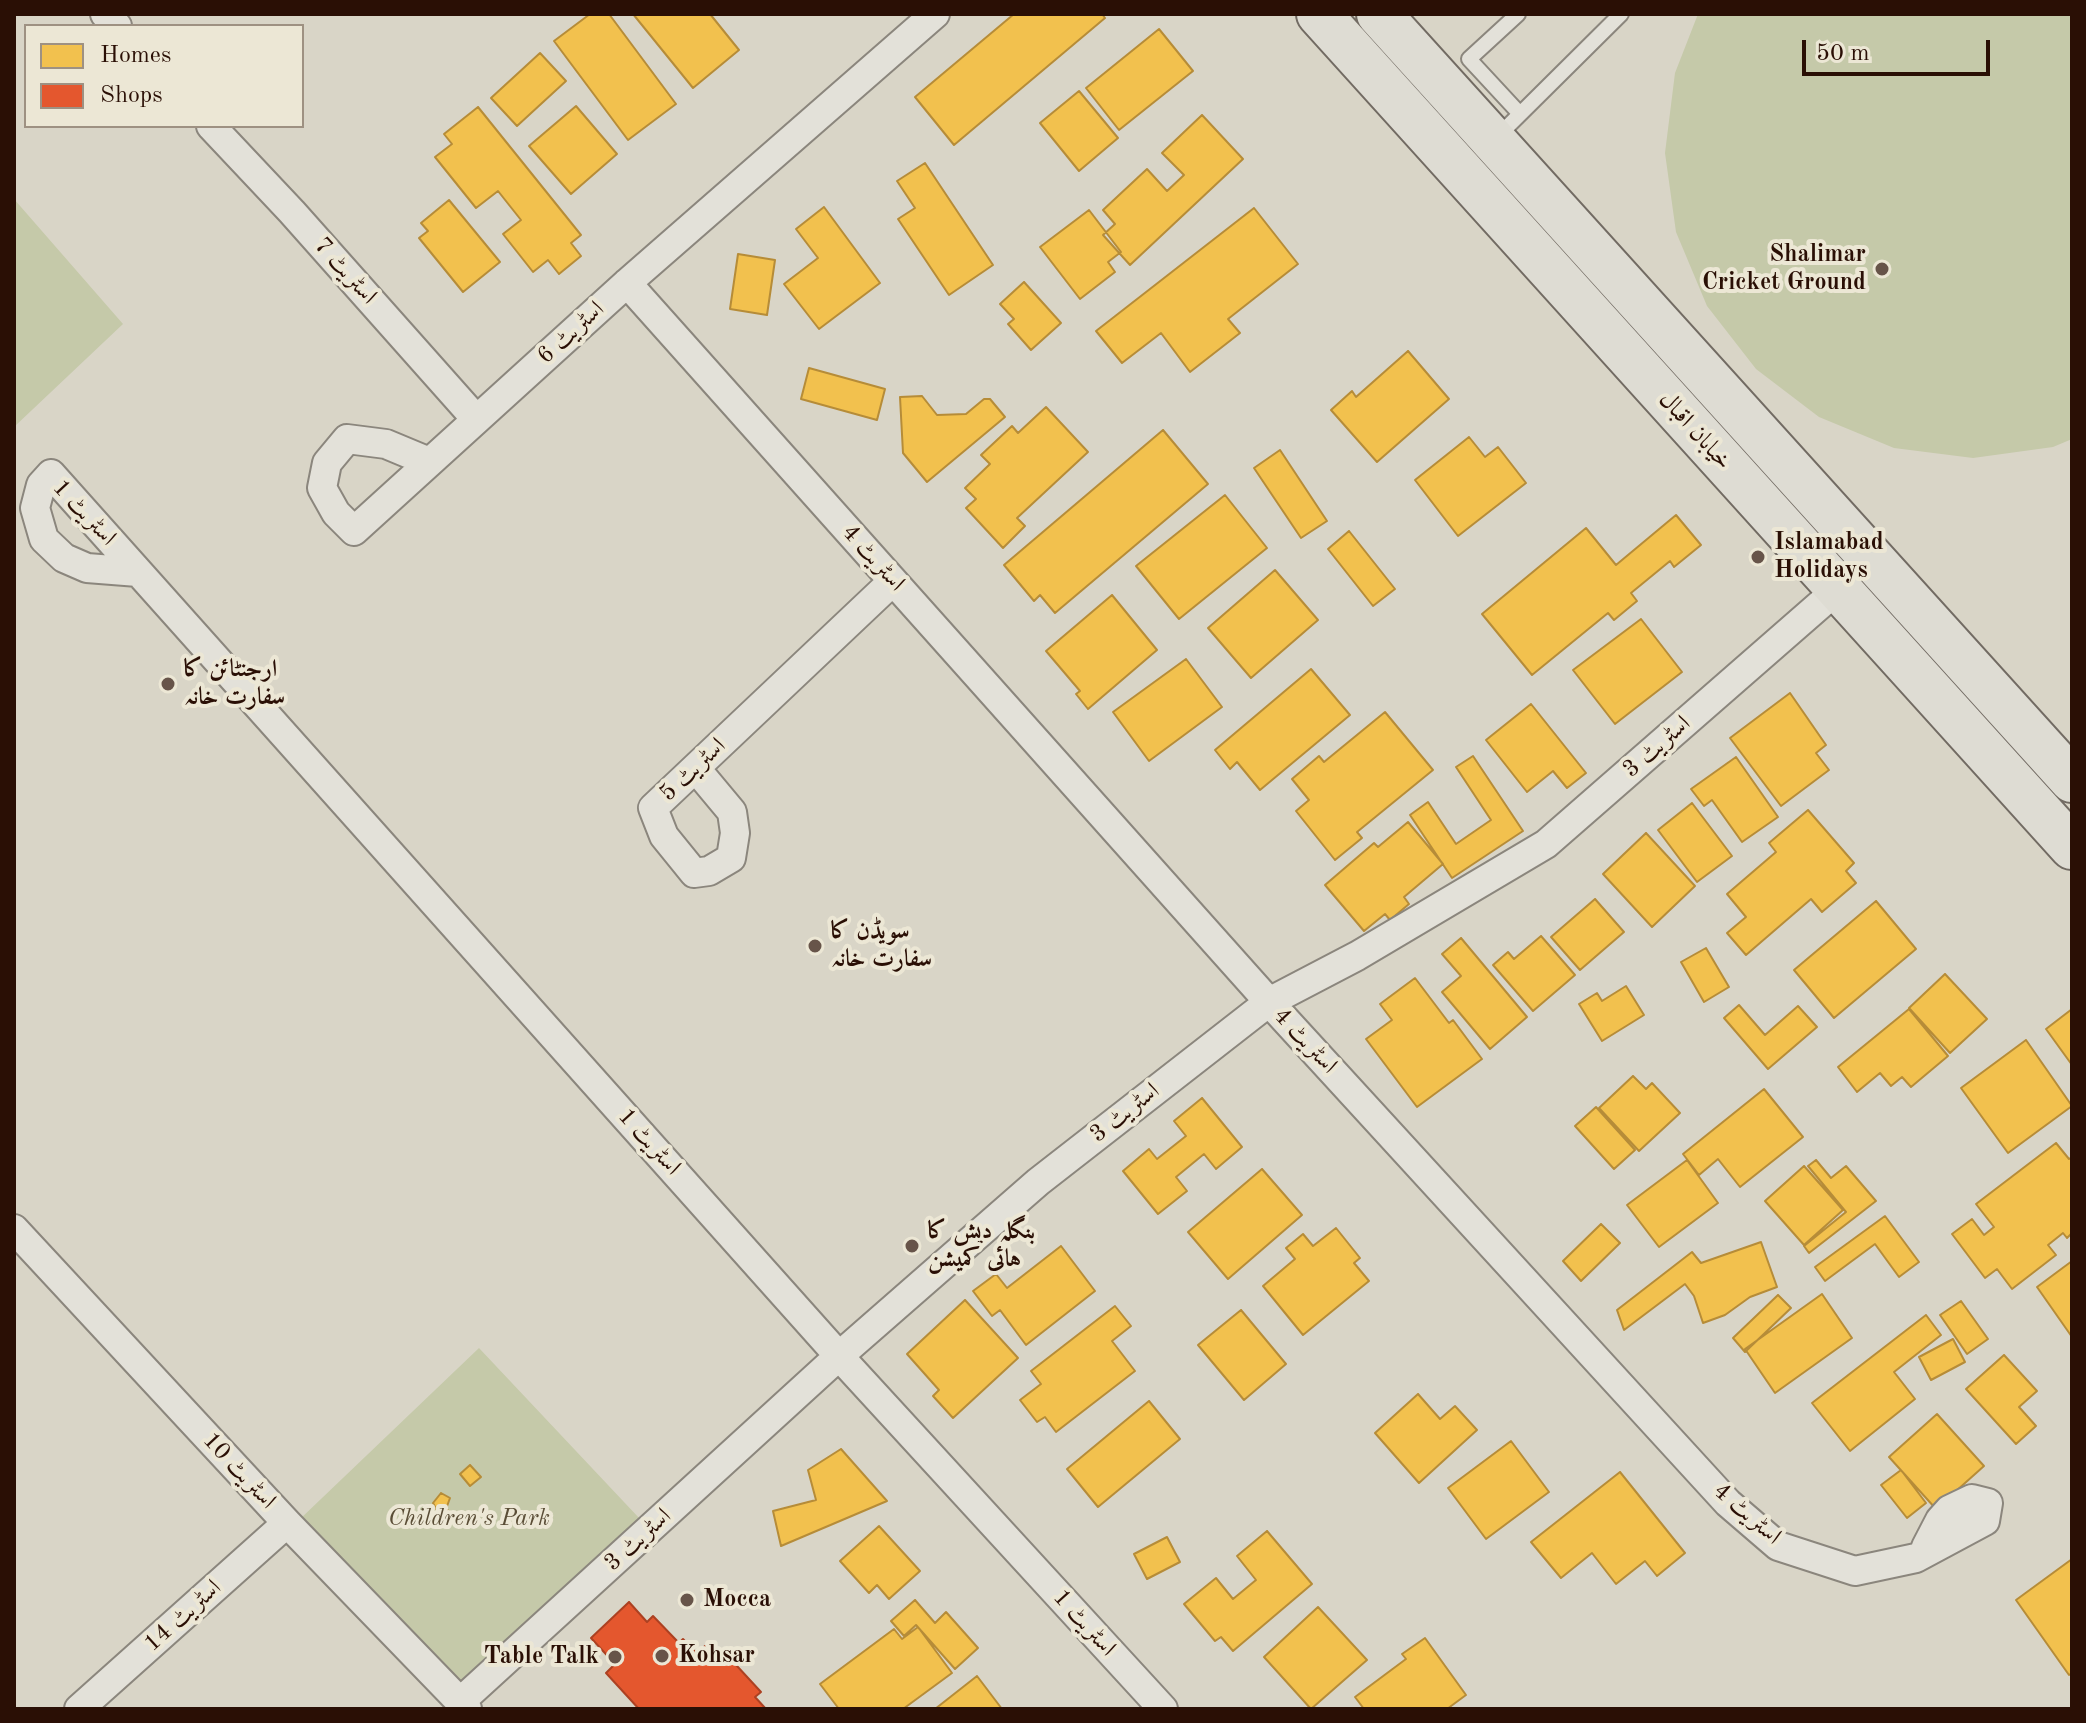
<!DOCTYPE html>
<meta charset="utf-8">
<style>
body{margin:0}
#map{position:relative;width:2086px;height:1723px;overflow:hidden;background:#d9d5c7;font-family:"Old Standard TT",serif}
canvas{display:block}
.frame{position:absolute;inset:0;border:16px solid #2a0f05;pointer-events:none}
.legend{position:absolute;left:24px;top:24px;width:280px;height:104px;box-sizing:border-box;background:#ece7d5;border:2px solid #9e9182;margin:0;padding:10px 14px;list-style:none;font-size:24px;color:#2a0f05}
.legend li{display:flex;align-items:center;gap:16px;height:40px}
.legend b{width:40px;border:2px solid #9e9182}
.scale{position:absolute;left:1802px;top:40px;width:188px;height:36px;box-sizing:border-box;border:4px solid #2a0f05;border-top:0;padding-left:10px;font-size:24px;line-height:28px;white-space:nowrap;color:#2a0f05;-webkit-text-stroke:6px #ece7d5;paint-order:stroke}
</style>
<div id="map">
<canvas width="2086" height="1723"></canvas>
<div class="frame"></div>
<ul class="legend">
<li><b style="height:22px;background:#f2c14e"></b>Homes</li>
<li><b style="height:22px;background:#e4572e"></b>Shops</li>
</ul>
<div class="scale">50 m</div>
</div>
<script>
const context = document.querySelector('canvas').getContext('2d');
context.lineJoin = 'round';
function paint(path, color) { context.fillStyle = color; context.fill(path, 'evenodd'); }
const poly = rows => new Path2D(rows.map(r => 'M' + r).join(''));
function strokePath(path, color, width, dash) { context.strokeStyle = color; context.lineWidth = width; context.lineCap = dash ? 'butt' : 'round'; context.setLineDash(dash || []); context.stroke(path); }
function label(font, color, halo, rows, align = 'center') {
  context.font = font + ' "Old Standard TT",Amiri,serif'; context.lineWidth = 8; context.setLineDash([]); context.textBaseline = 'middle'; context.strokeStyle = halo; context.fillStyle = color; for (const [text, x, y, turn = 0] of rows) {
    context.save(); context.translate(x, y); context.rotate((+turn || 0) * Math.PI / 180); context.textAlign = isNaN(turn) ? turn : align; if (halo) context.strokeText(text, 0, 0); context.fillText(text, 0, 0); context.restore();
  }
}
paint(poly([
 [1698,14,2072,14,2072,439,2053,447,1973,458,1894,448,1819,417,1756,369,1707,306,1676,232,1665,153,1675,73],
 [14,199,123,324,14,427],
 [479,1348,640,1519,460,1690,299,1520]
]), '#c5c9a9');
const homes = poly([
 [590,14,609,14,676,104,628,140,554,41,590,14],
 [633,14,710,14,739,50,693,88,633,14],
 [1014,14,1102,14,1105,18,954,145,915,97,1014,14],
 [1159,29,1193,71,1119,130,1086,88,1159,29],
 [540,53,566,81,517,126,491,98,540,53],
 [1079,91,1118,138,1079,171,1040,123,1079,91],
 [576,106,617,154,571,194,529,146,576,106],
 [478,107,581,235,571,243,581,256,559,274,548,260,533,272,503,234,521,220,498,191,476,208,435,157,452,144,444,134,478,107],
 [1202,115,1243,159,1130,265,1103,235,1115,224,1103,210,1147,169,1167,191,1184,175,1162,153,1202,115],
 [925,163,993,265,949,295,898,219,915,208,897,181,925,163],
 [449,200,500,262,463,292,419,238,428,231,421,223,449,200],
 [824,207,880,283,819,329,784,284,818,258,796,229,824,207],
 [1254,208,1298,264,1228,319,1240,333,1190,372,1161,333,1122,363,1096,331,1254,208],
 [1089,210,1121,252,1108,262,1115,272,1080,299,1040,247,1089,210],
 [738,254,775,260,767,315,730,309,738,254],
 [1024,282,1061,323,1031,350,1008,324,1014,319,1000,304,1024,282],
 [1408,351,1449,399,1377,462,1331,410,1352,391,1356,397,1408,351],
 [809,368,885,389,877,420,801,399,809,368],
 [922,396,937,415,966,414,984,399,990,399,1005,417,927,482,903,453,900,397,922,396],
 [1046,407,1088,452,1017,518,1025,526,1003,548,966,508,976,499,965,488,990,464,981,455,1012,426,1018,433,1046,407],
 [1163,430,1208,484,1055,613,1040,595,1034,601,1004,565,1163,430],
 [1469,437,1485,457,1498,447,1526,483,1458,536,1415,480,1469,437],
 [1280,450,1327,521,1301,538,1254,468,1280,450],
 [1225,495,1267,548,1179,619,1136,566,1225,495],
 [1676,515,1701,545,1674,567,1670,561,1631,593,1637,601,1614,620,1608,613,1532,675,1482,614,1586,528,1616,565,1676,515],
 [1349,531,1395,589,1373,606,1328,549,1349,531],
 [1275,570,1318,620,1251,678,1208,628,1275,570],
 [1112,595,1157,650,1088,709,1076,694,1080,691,1046,651,1112,595],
 [1641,619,1682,672,1615,724,1573,670,1641,619],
 [1186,659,1222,707,1149,761,1113,712,1186,659],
 [1311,669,1350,715,1260,790,1237,762,1230,769,1215,750,1311,669],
 [1790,693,1826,745,1816,753,1829,770,1781,806,1730,738,1790,693],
 [1531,704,1586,773,1567,788,1553,771,1527,792,1486,740,1531,704],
 [1385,712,1433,770,1357,832,1362,838,1335,860,1296,811,1309,800,1292,779,1319,756,1324,762,1385,712],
 [1473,756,1523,831,1452,878,1410,815,1428,802,1456,844,1491,820,1456,767,1473,756],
 [1736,757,1778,817,1742,842,1712,800,1704,806,1691,789,1736,757],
 [1692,803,1732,856,1697,882,1658,830,1692,803],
 [1808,810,1854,863,1846,871,1856,883,1822,912,1811,899,1746,955,1727,933,1746,917,1727,894,1776,852,1769,843,1808,810],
 [1408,822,1443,864,1404,897,1409,904,1390,920,1385,914,1364,931,1325,885,1374,843,1378,847,1408,822],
 [1646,833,1695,886,1652,927,1603,874,1646,833],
 [1595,899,1624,932,1580,970,1551,937,1595,899],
 [1876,901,1916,949,1834,1018,1794,970,1876,901],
 [1541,936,1575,975,1533,1011,1493,965,1508,952,1514,959,1541,936],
 [1461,938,1527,1017,1490,1049,1442,992,1461,976,1442,954,1461,938],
 [1706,948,1729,987,1704,1002,1681,962,1706,948],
 [1945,974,1987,1019,1950,1053,1909,1008,1945,974],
 [1415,978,1449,1023,1453,1020,1482,1059,1417,1107,1366,1039,1392,1020,1380,1004,1415,978],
 [1626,986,1644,1015,1602,1041,1579,1004,1597,993,1602,1001,1626,986],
 [1739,1005,1765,1035,1798,1006,1817,1027,1768,1069,1724,1018,1739,1005],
 [1909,1009,1948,1056,1911,1087,1902,1077,1891,1086,1880,1073,1857,1092,1838,1067,1909,1009],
 [2072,1009,2072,1065,2046,1029,2072,1009],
 [2026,1040,2072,1106,2008,1153,1961,1088,2026,1040],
 [1633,1076,1646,1089,1652,1083,1680,1113,1639,1151,1599,1108,1633,1076],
 [1764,1089,1803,1137,1740,1187,1718,1159,1699,1175,1683,1154,1764,1089],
 [1202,1098,1242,1147,1216,1169,1204,1154,1176,1177,1187,1191,1158,1214,1123,1171,1149,1149,1157,1159,1186,1136,1174,1121,1202,1098],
 [1596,1107,1635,1150,1614,1169,1575,1126,1596,1107],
 [2056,1143,2069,1159,2072,1157,2072,1233,2067,1238,2063,1233,2048,1245,2056,1255,2012,1289,1997,1269,1985,1278,1952,1234,1972,1219,1984,1235,1994,1227,1976,1204,2056,1143],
 [1687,1160,1718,1203,1659,1247,1627,1205,1687,1160],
 [1816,1160,1831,1178,1846,1166,1876,1201,1809,1253,1804,1246,1846,1212,1808,1166,1816,1160],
 [1804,1166,1843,1210,1804,1245,1765,1201,1804,1166],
 [1262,1169,1302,1215,1228,1279,1188,1232,1262,1169],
 [1885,1216,1919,1262,1899,1277,1875,1244,1825,1281,1815,1267,1885,1216],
 [1601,1224,1620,1243,1581,1281,1563,1261,1601,1224],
 [1336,1228,1360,1258,1354,1263,1369,1281,1303,1335,1263,1286,1295,1259,1286,1248,1303,1234,1313,1246,1336,1228],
 [1761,1242,1777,1287,1750,1297,1725,1315,1703,1323,1694,1296,1685,1284,1624,1330,1617,1310,1692,1252,1701,1263,1761,1242],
 [1061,1246,1095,1291,1026,1345,1000,1310,992,1316,973,1291,996,1274,1007,1288,1061,1246],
 [2072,1261,2072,1337,2037,1287,2072,1261],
 [1822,1294,1852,1338,1775,1393,1745,1349,1822,1294],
 [1778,1295,1791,1308,1745,1352,1733,1338,1778,1295],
 [965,1300,1018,1358,953,1418,933,1396,939,1390,907,1354,965,1300],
 [1961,1301,1988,1339,1967,1354,1940,1315,1961,1301],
 [1115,1306,1131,1326,1112,1341,1135,1371,1056,1432,1045,1417,1037,1422,1020,1400,1041,1384,1031,1371,1115,1306],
 [1241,1310,1286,1364,1244,1400,1198,1345,1241,1310],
 [1926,1315,1941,1335,1894,1372,1915,1399,1850,1451,1812,1403,1926,1315],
 [1953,1339,1965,1362,1931,1380,1919,1357,1953,1339],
 [2004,1355,2037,1391,2019,1407,2036,1426,2016,1444,1966,1389,2004,1355],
 [1418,1394,1440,1419,1455,1406,1477,1430,1419,1483,1375,1433,1418,1394],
 [1149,1401,1180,1439,1098,1507,1067,1469,1149,1401],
 [1937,1414,1984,1466,1936,1509,1889,1457,1937,1414],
 [1511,1441,1549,1492,1486,1539,1448,1488,1511,1441],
 [841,1449,887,1501,781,1546,773,1511,816,1500,808,1470,841,1449],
 [470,1465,481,1477,470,1486,460,1474,470,1465],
 [1901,1470,1926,1503,1907,1518,1881,1485,1901,1470],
 [1620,1472,1685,1553,1657,1576,1645,1561,1616,1584,1592,1553,1561,1578,1531,1542,1620,1472],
 [441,1493,450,1498,446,1509,453,1514,445,1514,441,1518,433,1503,441,1493],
 [879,1526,920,1571,889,1599,877,1585,869,1593,840,1561,879,1526],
 [1267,1531,1312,1584,1233,1651,1221,1637,1215,1641,1184,1604,1216,1578,1233,1599,1256,1580,1237,1556,1267,1531],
 [1167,1537,1180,1562,1147,1579,1134,1554,1167,1537],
 [2072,1559,2072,1673,2069,1675,2016,1600,2072,1559],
 [915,1600,935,1623,946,1612,978,1648,955,1669,916,1625,904,1636,891,1621,915,1600],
 [1318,1607,1367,1660,1311,1709,1264,1657,1318,1607],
 [918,1627,952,1673,903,1709,839,1709,820,1684,894,1629,902,1639,918,1627],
 [1425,1638,1466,1695,1447,1709,1364,1709,1355,1697,1406,1659,1402,1654,1425,1638],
 [977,1676,1002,1709,935,1709,977,1676]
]);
paint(homes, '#f2c14e');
strokePath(homes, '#b68c38', 2);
const shops = poly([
 [629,1602,647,1622,653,1616,679,1643,683,1639,697,1654,705,1646,718,1659,725,1653,761,1692,755,1697,766,1709,639,1709,606,1673,615,1664,591,1638,629,1602]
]);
paint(shops, '#e4572e');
strokePath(shops, '#ac4122', 2);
const service = poly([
 [1518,14,1469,59,1520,114],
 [1496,138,1621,14]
]);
const minor = poly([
 [105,14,117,26],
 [211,126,292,212,476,419],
 [627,283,1269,1002,1728,1503,1778,1546,1855,1571,1916,1558,1985,1521,1988,1503,1972,1499,1949,1510,1940,1520,1926,1547],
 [422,459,386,444,347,439,327,463,322,488,336,513,354,531,627,283,935,14],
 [138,572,87,568,64,558,44,539,35,508,41,485,51,474,839,1356,1163,1709],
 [697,770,732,812,735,833,731,858,709,871,694,873,664,836,653,808,893,581],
 [14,1229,287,1523,467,1709],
 [460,1702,839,1356,1038,1182,1269,1002,1357,956,1546,844,1838,589],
 [79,1709,287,1523]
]);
const primary = poly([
 [1319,14,2072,847],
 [1379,14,2072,780]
]);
strokePath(service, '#8b867d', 18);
strokePath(minor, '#8b867d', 32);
strokePath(primary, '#726b63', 48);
strokePath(service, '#e3e1d9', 14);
strokePath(minor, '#e3e1d9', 28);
strokePath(primary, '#dedcd3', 44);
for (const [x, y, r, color] of [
 [1882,269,8,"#675449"],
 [1758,557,8,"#675449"],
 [168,684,8,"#675449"],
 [815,946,8,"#675449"],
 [912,1246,8,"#675449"],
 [687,1600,8,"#675449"],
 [662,1656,8,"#675449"],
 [615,1657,8,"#675449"]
]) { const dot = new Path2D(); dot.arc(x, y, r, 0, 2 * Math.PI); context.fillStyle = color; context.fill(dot); strokePath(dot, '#ece7d5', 3); }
label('bold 24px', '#2a0f05', '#ece7d5', [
 ["Shalimar",1866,255,"right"],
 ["Cricket Ground",1866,283,"right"],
 ["Islamabad",1774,543],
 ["Holidays",1774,571],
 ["ارجنٹائن کا",184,670],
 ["سفارت خانہ",184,698],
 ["سویڈن کا",831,932],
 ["سفارت خانہ",831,960],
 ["بنگلہ دیش کا",928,1232],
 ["ہائی کمیشن",928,1260],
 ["Mocca",703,1600],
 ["Kohsar",678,1656],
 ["Table Talk",599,1657,"right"]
], 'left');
label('24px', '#2a0f05', '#ece7d5', [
 ["اسٹریٹ 7",345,271,48],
 ["اسٹریٹ 6",571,333,-42],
 ["خیابان اقبال",1695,431,48],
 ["اسٹریٹ 1",84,513,47],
 ["اسٹریٹ 4",873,558,48],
 ["اسٹریٹ 3",1657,747,-41],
 ["اسٹریٹ 5",693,770,-43],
 ["اسٹریٹ 4",1305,1041,47],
 ["اسٹریٹ 3",1125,1113,-38],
 ["اسٹریٹ 1",649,1142,48],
 ["اسٹریٹ 10",239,1471,47],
 ["اسٹریٹ 4",1747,1514,41],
 ["اسٹریٹ 3",638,1540,-42],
 ["اسٹریٹ 14",183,1616,-42],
 ["اسٹریٹ 1",1084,1623,48]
]);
label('italic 24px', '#5a4d36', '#ece7d5', [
 ["Children's Park",469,1519]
]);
</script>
